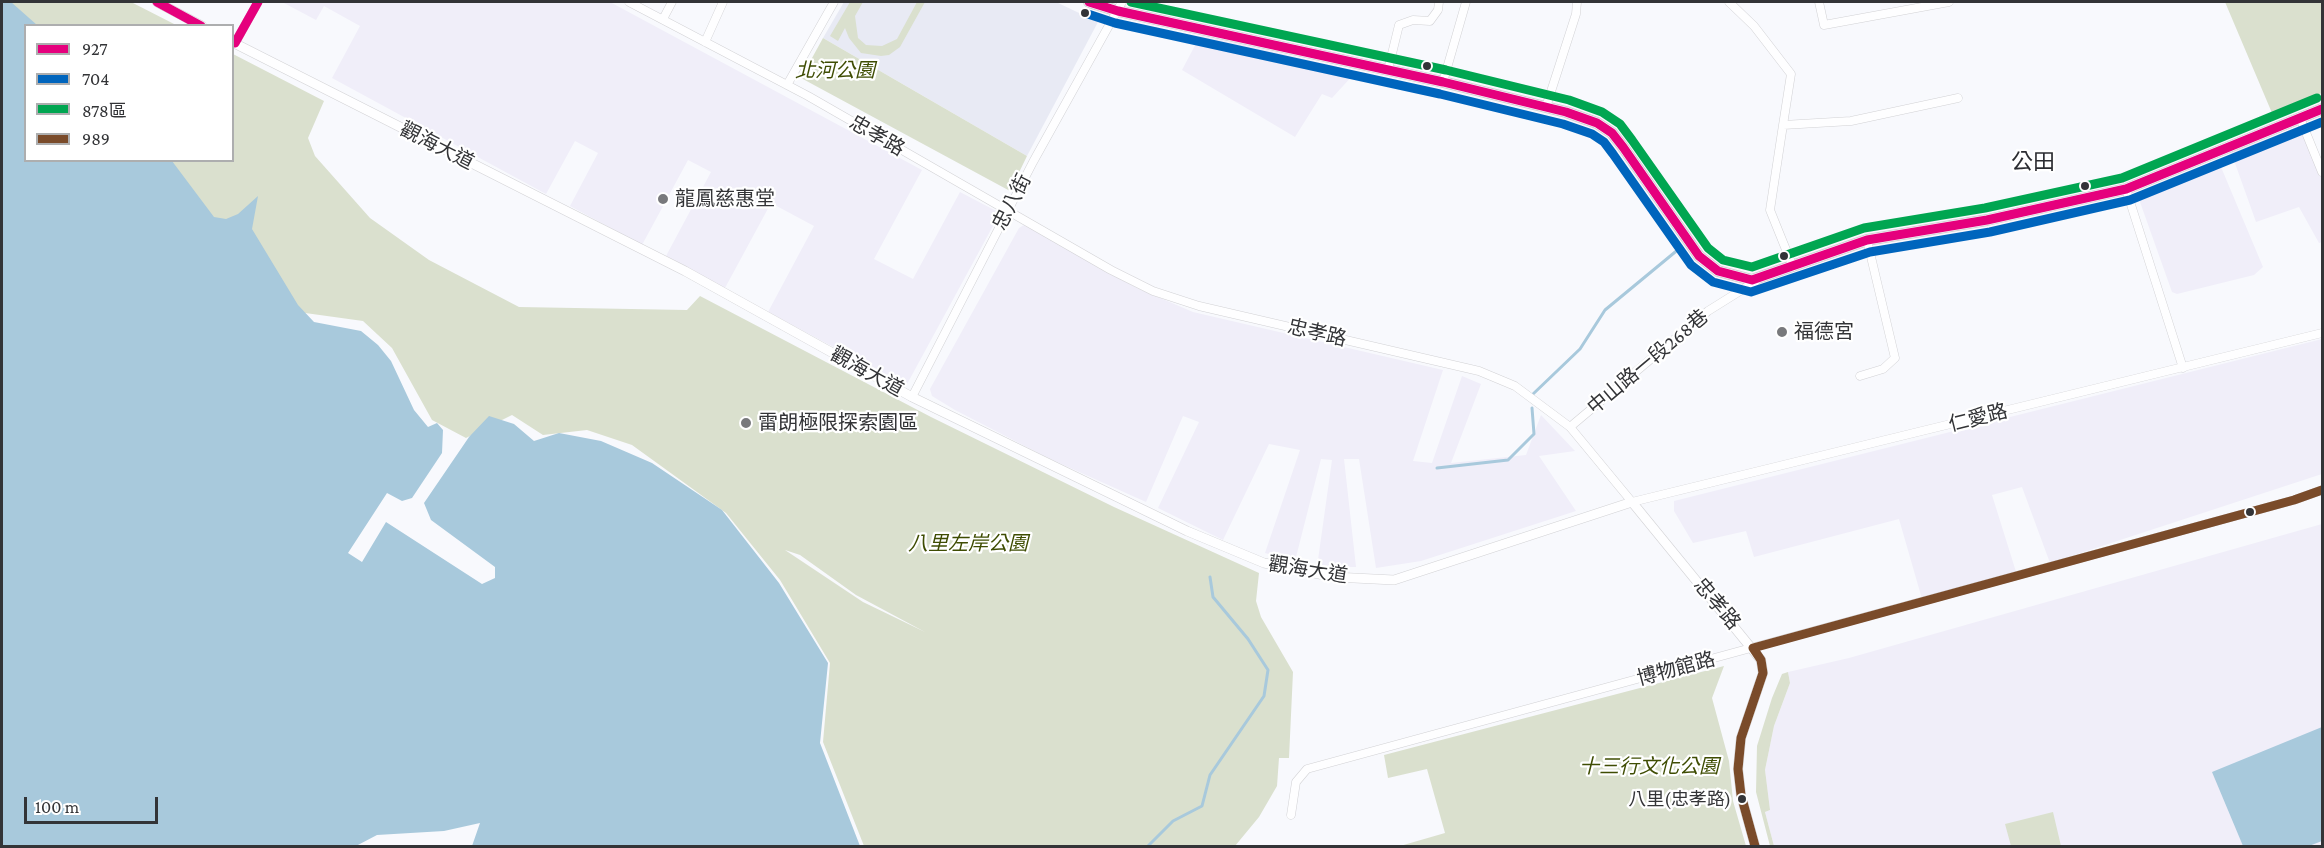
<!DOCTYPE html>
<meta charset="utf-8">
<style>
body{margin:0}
#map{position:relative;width:2324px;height:848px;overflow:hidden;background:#f8f9fd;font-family:"Crimson Pro","Noto Sans TC",serif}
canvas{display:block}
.frame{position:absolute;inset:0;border:3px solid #333437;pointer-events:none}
.legend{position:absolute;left:24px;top:24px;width:210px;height:138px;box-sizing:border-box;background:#fff;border:2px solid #adaeaf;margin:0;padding:8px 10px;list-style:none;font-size:18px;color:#333437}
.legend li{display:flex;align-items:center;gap:12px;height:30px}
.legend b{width:30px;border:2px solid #adaeaf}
.scale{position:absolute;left:24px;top:797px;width:134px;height:27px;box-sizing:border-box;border:3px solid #333437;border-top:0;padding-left:8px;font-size:18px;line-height:21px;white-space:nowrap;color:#333437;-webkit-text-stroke:4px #fff;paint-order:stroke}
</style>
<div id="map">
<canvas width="2324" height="848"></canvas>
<div class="frame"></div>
<ul class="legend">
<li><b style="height:8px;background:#e5007d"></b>927</li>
<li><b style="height:8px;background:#0065bd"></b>704</li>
<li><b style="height:8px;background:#00a651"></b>878區</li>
<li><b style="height:8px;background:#7a4b2a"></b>989</li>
</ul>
<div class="scale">100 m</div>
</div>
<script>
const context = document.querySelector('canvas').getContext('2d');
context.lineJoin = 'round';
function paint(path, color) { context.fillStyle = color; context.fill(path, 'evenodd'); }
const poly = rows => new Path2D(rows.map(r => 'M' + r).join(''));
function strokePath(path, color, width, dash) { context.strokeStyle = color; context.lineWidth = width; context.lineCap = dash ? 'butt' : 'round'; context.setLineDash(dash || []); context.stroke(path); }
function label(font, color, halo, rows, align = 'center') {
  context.font = font + ' "Crimson Pro","Noto Sans TC",serif'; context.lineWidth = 4.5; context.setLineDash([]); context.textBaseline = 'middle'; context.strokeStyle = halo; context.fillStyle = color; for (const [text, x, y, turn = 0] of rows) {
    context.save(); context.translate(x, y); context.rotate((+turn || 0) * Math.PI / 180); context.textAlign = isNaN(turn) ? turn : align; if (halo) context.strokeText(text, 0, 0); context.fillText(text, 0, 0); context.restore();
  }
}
paint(poly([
 [282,2,610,2,922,170,874,259,913,279,960,192,1000,213,906,386,768,312,814,226,771,203,725,288,666,256,711,172,688,160,642,245,570,206,598,153,575,141,546,194,332,78,360,26,324,6,316,20],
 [1201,34,1351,70,1354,74,1332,98,1322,94,1295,137,1182,70],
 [2296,128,2302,131,2322,178,2322,242,2319,243,2299,207,2256,222,2231,152],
 [2217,164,2221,167,2263,267,2254,275,2177,294,2172,292,2140,202,2142,195],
 [1024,225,1137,288,1193,312,1443,370,1413,461,1432,463,1462,376,1481,384,1451,463,1526,455,1541,415,1575,451,1539,456,1576,511,1421,561,1376,568,1359,459,1344,459,1356,567,1317,567,1332,460,1321,459,1295,561,1265,553,1300,450,1269,444,1223,540,1158,508,1199,422,1183,416,1146,502,1048,458,955,410,932,396,930,389,1019,228],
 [2322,339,2322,474,2050,563,2022,487,1992,495,2017,575,1922,599,1899,519,1754,557,1746,531,1693,543,1674,511,1674,501],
 [2322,524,2322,846,1774,846,1765,812,1770,810,1765,770,1774,726,1790,683,1788,672,1849,658]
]), '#f0eef9');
paint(poly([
 [844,2,1056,2,1098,22,1027,156,823,38]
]), '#e8eaf4');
paint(poly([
 [5,2,131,2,176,25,26,25],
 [850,2,863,2,855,16,858,38,866,45,882,46,897,39,917,2,925,2,900,47,889,55,881,56,861,53,849,38,845,28,838,41,830,36],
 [2225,2,2322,2,2322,93,2272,113],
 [823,38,1027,156,1010,191,801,78],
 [233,54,324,101,308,138,315,156,370,218,429,260,519,307,687,310,700,296,931,417,1114,507,1259,573,1256,601,1261,617,1293,672,1289,758,1279,758,1277,786,1259,817,1235,846,864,846,823,742,830,663,780,580,726,513,632,445,587,430,543,435,512,415,466,438,432,420,392,348,363,321,298,312,209,234,145,161,232,160],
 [785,550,800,555,856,595,925,632,863,602],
 [1724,666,1712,698,1729,761,1733,801,1746,846,1400,846,1445,833,1427,769,1388,778,1384,755],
 [1788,672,1790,683,1774,726,1765,770,1770,810,1765,812,1774,846,1770,846,1756,792,1757,746,1772,698,1782,674],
 [2053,812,2061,846,2011,846,2005,824]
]), '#dae0ce');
paint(poly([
 [2,2,11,2,37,25,26,26,26,160,172,161,214,217,226,219,238,214,258,196,252,229,298,305,314,322,361,331,378,345,391,361,414,410,428,427,437,423,443,430,442,453,412,498,402,501,387,493,348,553,362,562,386,522,482,584,495,578,495,567,431,520,424,503,469,437,489,416,514,424,534,441,559,433,601,441,652,463,722,510,779,583,828,663,820,743,860,846,472,846,480,823,444,831,377,835,356,846,2,846],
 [2322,727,2322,841,2309,846,2243,846,2212,772]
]), '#a8c9dc');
strokePath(poly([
 [1532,395,1580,349,1605,310,1680,248],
 [1437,468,1508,460,1534,434,1532,408],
 [1148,846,1173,821,1202,806,1210,775,1264,696,1268,670,1248,639,1213,597,1210,577]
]), '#a8c9dc', 3);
const minor = poly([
 [629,2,808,96,1111,270,1153,291,1199,306,1479,371,1515,386,1570,427,1632,502,2322,333],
 [1729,2,1754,26,1791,74,1783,125],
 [1819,2,1824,25,1949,2],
 [663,19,672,2],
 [705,42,723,2],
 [235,43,258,2],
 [1388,70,1399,25,1413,20,1430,21,1438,10,1439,2],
 [1443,82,1466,2],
 [787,85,834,2],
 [1546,107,1576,14,1577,2],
 [2300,118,2322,172],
 [2126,189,2183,368],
 [1793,267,1770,210,1783,125,1851,121,1958,98],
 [1860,376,1883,369,1895,358,1867,240],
 [912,397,1033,162,1122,2],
 [1570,427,1708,311,1756,281],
 [1291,815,1296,782,1307,769,2294,500,2322,490]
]);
const tertiary = poly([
 [157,2,202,26],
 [232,42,685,271,912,397,1187,531,1264,563,1334,577,1394,580,1632,502,1761,660,1763,673,1741,738,1738,769,1741,795,1755,846]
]);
const secondary = poly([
 [1089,2,1118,11,1443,82,1566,112,1597,123,1612,133,1623,147,1699,256,1718,271,1752,280,1867,240,1987,220,2126,189,2322,109]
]);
strokePath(minor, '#d2d2d5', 9);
strokePath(tertiary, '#d2d2d5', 10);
strokePath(secondary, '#d2d2d5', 12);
strokePath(minor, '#fefeff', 8);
strokePath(tertiary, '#fefeff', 9);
strokePath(secondary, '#fefeff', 10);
strokePath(poly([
 [157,2,201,26],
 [1089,2,1118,11,1443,82,1566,112,1597,123,1612,133,1623,147,1699,256,1718,271,1752,280,1867,240,1987,220,2126,189,2322,109],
 [232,42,235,43,258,2]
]), '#e5007d', 9);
strokePath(poly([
 [1085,13,1115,23,1440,94,1563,124,1592,134,1604,142,1613,154,1691,265,1713,282,1751,292,1870,252,1990,232,2130,200,2322,122]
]), '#0065bd', 9);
strokePath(poly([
 [1131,2,1446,70,1569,100,1602,112,1620,124,1632,140,1708,248,1723,260,1752,267,1864,228,1985,208,2122,178,2317,98]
]), '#00a651', 9);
strokePath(poly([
 [1755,846,1741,795,1738,769,1741,738,1763,673,1761,660,1753,648,2294,500,2322,490]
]), '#7a4b2a', 9);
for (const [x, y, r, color] of [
 [1085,13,5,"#333437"],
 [1427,66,5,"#333437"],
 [2085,186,5,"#333437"],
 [663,199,6,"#78797c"],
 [1784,256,5,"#333437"],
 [1782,332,6,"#78797c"],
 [746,423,6,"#78797c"],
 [2250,512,5,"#333437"],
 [1742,799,5,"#333437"]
]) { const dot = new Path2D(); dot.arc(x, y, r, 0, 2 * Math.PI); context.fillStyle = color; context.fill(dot); strokePath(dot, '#fff', 2); }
label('18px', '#333437', '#fff', [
 ["八里(忠孝路)",1731,799]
], 'right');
label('italic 20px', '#3f4d03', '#fff', [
 ["北河公園",835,71],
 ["八里左岸公園",968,544],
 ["十三行文化公園",1649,767]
]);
label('20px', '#333437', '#fff', [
 ["忠孝路",877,136,30],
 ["觀海大道",437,146,27],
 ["忠八街",1012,202,-63],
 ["忠孝路",1317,333,13],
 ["中山路一段268巷",1648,362,-40],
 ["觀海大道",867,372,29],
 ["仁愛路",1978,418,-14],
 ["觀海大道",1308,570,9],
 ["忠孝路",1717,604,50],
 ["博物館路",1676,669,-15]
]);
label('20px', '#333437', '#fff', [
 ["龍鳳慈惠堂",675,199],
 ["福德宮",1794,332],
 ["雷朗極限探索園區",758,423]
], 'left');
label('22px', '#2b2c31', '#fff', [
 ["公田",2033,162]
]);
</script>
